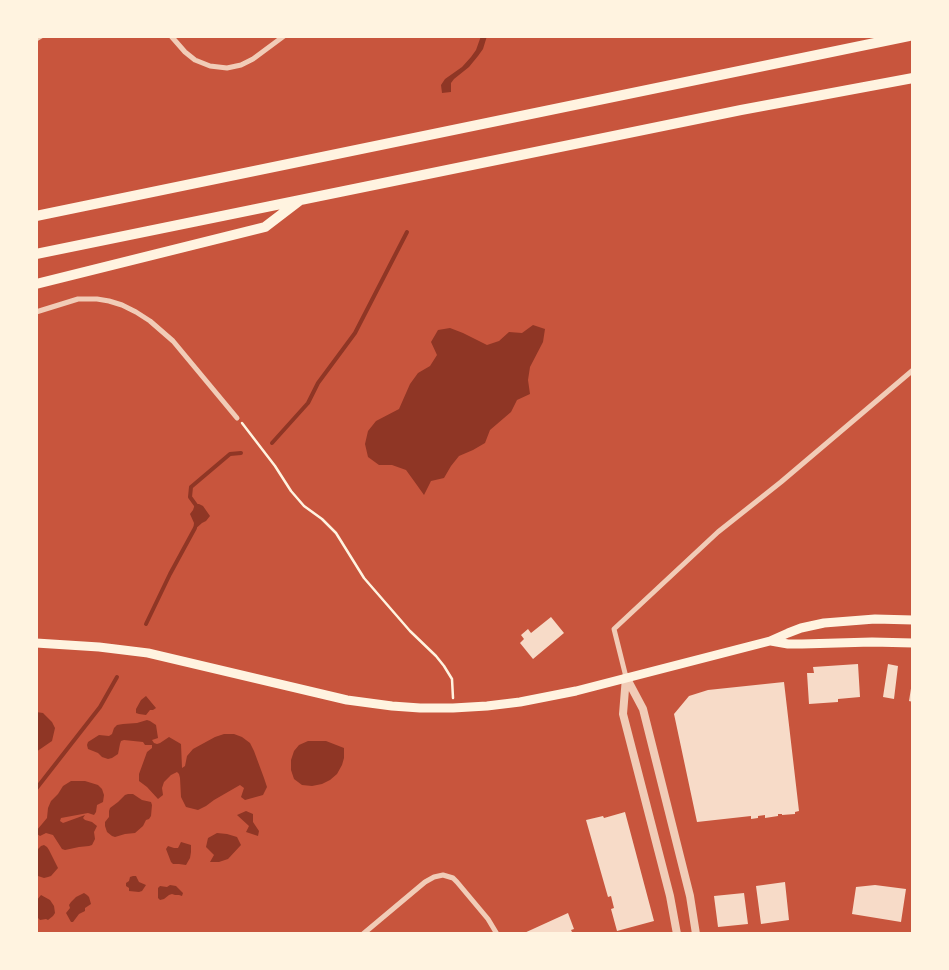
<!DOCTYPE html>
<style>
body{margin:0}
#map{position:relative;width:949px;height:970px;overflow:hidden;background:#c8553d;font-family:"Nunito Sans",sans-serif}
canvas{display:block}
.frame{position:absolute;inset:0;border:38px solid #fff3e0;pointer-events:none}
</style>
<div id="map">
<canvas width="949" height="970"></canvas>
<div class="frame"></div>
</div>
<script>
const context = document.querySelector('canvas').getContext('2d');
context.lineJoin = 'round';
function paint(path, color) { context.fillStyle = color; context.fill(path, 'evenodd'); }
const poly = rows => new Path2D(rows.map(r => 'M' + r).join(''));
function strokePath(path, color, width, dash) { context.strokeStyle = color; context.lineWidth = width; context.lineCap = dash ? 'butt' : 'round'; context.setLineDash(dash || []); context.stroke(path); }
paint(poly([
 [481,36,487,36,483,49,478,56,469,67,454,79,451,83,451,92,442,93,441,85,445,79,462,67,471,57,476,50],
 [533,325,545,329,543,342,530,367,528,380,530,394,517,400,511,412,490,430,485,443,473,450,459,456,451,466,444,478,431,481,424,495,414,481,406,470,392,465,379,465,368,457,365,444,368,431,376,421,399,409,410,384,418,373,430,366,437,355,431,342,438,330,450,328,463,333,487,345,499,341,509,332,522,333],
 [195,504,199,504,203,506,210,516,206,521,202,523,193,531,194,523,190,514,193,510],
 [146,696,156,708,153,710,150,710,146,715,139,714,136,713,136,709,141,700],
 [36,712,43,713,52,722,55,728,52,741,36,752],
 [147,720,150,721,156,725,158,738,152,740,154,743,157,744,160,743,169,737,181,744,182,768,185,766,187,756,193,749,215,737,224,734,234,734,242,737,250,743,254,751,264,778,267,787,263,795,245,800,241,797,244,788,240,785,214,800,206,806,198,810,186,807,181,797,180,778,179,774,177,772,171,775,164,782,162,788,163,795,158,799,147,787,139,781,139,774,147,752,152,748,152,745,145,745,143,742,124,740,121,741,120,744,118,754,112,758,108,759,102,757,98,753,88,749,87,745,88,742,99,735,109,736,112,734,114,728,117,725,123,724,137,723],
 [308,741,326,741,344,748,344,758,342,765,337,774,330,780,322,784,312,786,302,785,294,779,291,770,291,760,294,751,299,745],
 [71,781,85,781,98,785,102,789,104,795,103,802,97,805,96,812,94,815,88,813,61,818,60,821,63,823,85,815,83,818,85,820,92,822,97,826,94,832,95,839,92,845,89,846,79,847,65,850,62,849,53,835,46,833,40,836,37,834,37,830,47,818,48,808,51,801,58,794,63,786],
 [128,794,133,794,142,800,151,802,152,805,151,816,149,819,146,820,143,826,135,833,125,834,115,837,112,836,107,832,105,826,105,822,109,817,109,811,110,808,118,802,125,795],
 [246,811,253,814,253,822,259,831,258,836,246,832,249,826,237,815],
 [217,833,227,834,237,837,241,845,228,859,219,862,210,862,214,855,206,847,208,838],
 [181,842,191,845,191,852,190,858,186,865,179,864,173,864,171,862,166,849,168,846,174,848,178,848],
 [44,845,47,847,49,850,58,868,51,876,48,877,44,878,38,876,36,878,36,851,41,846],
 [133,876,136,876,139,882,146,885,142,891,139,892,129,891,129,888,126,886,126,883,129,881,130,877],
 [170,885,176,886,183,893,182,896,179,895,175,895,172,894,169,895,164,899,160,900,158,898,158,888,160,886,167,887],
 [84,893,87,895,89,897,91,904,85,908,85,911,79,914,73,922,71,922,66,913,70,908,69,905,71,902,76,897],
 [41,895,50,900,54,906,55,913,53,916,48,920,46,919,40,920,36,916,37,900]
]), '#8f3625');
strokePath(poly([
 [272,443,308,403,318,383,355,333,407,232],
 [198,508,190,497,191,487,230,454,241,453],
 [146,624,170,574,195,528],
 [36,789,100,707,117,677]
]), '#8f3625', 4);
paint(poly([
 [551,617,564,633,533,659,520,643,524,639,521,635,528,629,531,633],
 [858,664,860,697,838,699,838,702,809,704,807,673,814,673,813,667],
 [888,664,898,666,894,699,883,697],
 [784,682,799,811,795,812,795,814,782,815,782,814,778,814,778,816,765,818,765,815,758,816,758,818,751,819,751,816,697,822,674,714,689,696,708,690],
 [912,682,913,682,913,702,909,701],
 [625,812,654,921,617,931,611,909,614,908,611,896,608,897,586,820,603,816,604,818],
 [785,882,789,920,761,924,756,886],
 [875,885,906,889,901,922,852,914,856,887],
 [744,893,748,924,718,927,714,896],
 [568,913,574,929,571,930,573,934,522,934]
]), '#f7dbc8');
strokePath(poly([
 [242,423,275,466,291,491,304,506,322,519,336,533,364,578,410,631,436,656,444,666,452,679,453,698]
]), '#fff3e0', 2.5);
strokePath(poly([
 [171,36,185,52,195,60,210,66,227,68,241,65,253,59,284,36],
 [36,39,41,36],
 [36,312,78,299,97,299,109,301,122,305,136,312,150,321,173,341,237,418],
 [626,677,614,629,718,532,781,482,913,370],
 [363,934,425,882,434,877,443,875,453,878,457,882,488,919,497,934]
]), '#f1ccb7', 5);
strokePath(poly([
 [626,677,643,709,690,896,696,934],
 [626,677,623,714,670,896,677,934]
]), '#f1ccb7', 8);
strokePath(poly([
 [771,641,788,644,802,644,872,642,913,643],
 [36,643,99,647,148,653,347,700,392,706,420,708,453,708,487,706,520,702,576,691,770,641,788,633,801,628,824,623,875,619,913,620]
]), '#fff3e0', 9);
strokePath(poly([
 [36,216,909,36],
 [36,254,741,110,913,78],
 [36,284,265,227,299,201]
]), '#fff3e0', 10);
</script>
